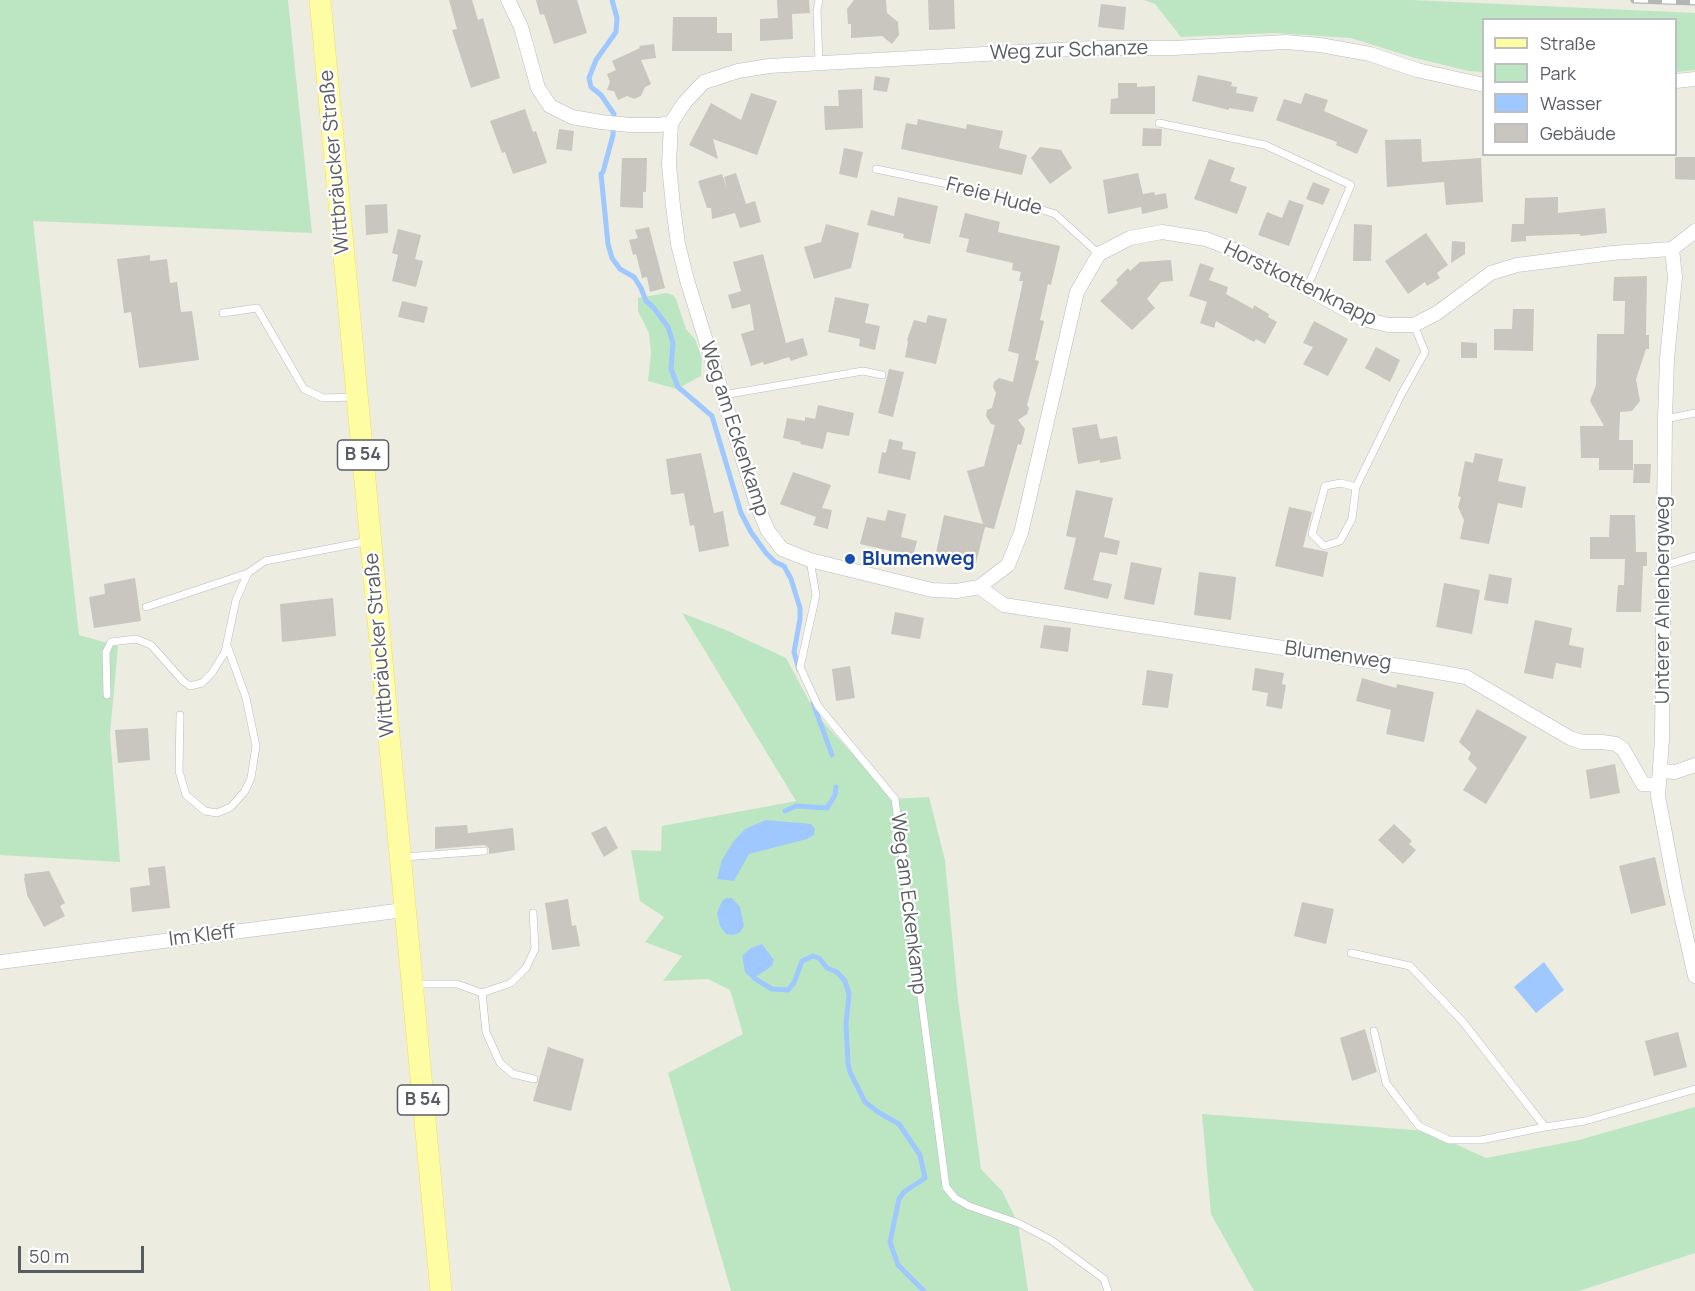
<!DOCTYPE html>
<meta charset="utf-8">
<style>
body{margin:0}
#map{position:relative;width:1695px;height:1291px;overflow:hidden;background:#edece1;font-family:Manrope,sans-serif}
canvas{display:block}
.legend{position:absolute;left:1482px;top:18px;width:195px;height:138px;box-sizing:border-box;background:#fff;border:2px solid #bdbec0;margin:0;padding:8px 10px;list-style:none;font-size:18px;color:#595c62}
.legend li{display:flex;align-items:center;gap:12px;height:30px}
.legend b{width:30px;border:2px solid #bdbec0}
.scale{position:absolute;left:18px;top:1246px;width:126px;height:27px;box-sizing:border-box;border:3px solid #595c62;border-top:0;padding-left:8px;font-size:18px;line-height:21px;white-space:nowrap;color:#595c62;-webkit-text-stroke:4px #fff;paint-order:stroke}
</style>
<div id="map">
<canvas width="1695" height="1291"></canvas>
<ul class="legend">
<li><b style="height:8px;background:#fffda4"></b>Straße</li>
<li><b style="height:16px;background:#bce6c2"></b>Park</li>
<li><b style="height:16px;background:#9fc8ff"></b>Wasser</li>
<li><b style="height:16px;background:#c8c6be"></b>Gebäude</li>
</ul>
<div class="scale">50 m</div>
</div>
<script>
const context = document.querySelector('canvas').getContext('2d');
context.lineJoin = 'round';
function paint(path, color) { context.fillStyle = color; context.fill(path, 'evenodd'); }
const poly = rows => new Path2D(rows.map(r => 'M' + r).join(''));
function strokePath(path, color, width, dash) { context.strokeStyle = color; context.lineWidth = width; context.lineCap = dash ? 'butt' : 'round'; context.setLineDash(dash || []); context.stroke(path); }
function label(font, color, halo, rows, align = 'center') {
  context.font = font + ' Manrope,sans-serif'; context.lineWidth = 4.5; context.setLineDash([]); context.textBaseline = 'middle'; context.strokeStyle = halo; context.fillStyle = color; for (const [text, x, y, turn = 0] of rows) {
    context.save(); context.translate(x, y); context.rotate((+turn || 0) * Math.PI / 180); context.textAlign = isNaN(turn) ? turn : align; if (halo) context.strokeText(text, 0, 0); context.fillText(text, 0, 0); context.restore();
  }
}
paint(poly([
 [0,0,288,0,312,233,33,221,79,635,118,646,110,734,120,862,0,855],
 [1144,0,1412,0,1695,13,1695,70,1676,72,1676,20,1484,20,1483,72,1469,71,1415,58,1351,38,1276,33,1181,37,1155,4],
 [666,293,673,295,676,299,686,329,695,339,702,359,701,376,677,389,648,381,651,353,649,333,638,311,638,298],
 [682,613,726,630,786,658,816,714,894,799,929,797,945,860,958,999,981,1169,1002,1191,1018,1223,1028,1291,731,1291,668,1073,743,1034,730,990,708,979,663,981,682,956,645,942,664,917,640,901,631,850,661,851,662,826,796,801],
 [1695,1107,1695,1253,1579,1291,1254,1291,1211,1214,1202,1114,1427,1131,1486,1158,1579,1140]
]), '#bce6c2');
paint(poly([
 [766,820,811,824,815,829,814,835,807,839,749,854,734,881,717,879,722,860,733,842,745,829],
 [726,898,732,898,740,907,742,916,744,926,740,932,734,935,726,934,720,926,717,913,722,901],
 [762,944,774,960,772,966,754,978,750,977,745,972,742,956,751,948],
 [1544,962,1564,990,1536,1013,1514,987]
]), '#9fc8ff');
strokePath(poly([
 [612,0,617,18,616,32,596,60,589,78,591,87,601,95,614,114,613,135,603,172,601,174,608,244,612,258,620,269,634,277,641,288,646,301,653,307,668,327,673,343,671,369,678,387,712,416,741,513,751,532,766,553,775,562,784,566,791,579,800,608,800,619,794,652,799,670],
 [813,703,832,755],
 [785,811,796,806,827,808,835,795,836,787],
 [754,978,772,989,788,990,794,983,802,961,813,956,819,958,827,968,837,972,845,981,849,994,846,1024,848,1063,850,1072,865,1102,878,1112,899,1124,920,1155,924,1173,925,1178,904,1192,899,1199,890,1242,898,1265,924,1291]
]), '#9fc8ff', 5);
paint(poly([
 [449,0,472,0,478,20,483,18,500,78,471,88,452,30,457,29],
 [536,0,577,0,587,33,554,44,544,14,540,15],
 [777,0,809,0,810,13,792,14,793,39,760,41,760,19,778,18],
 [854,0,886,0,887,13,898,22,899,35,892,44,882,36,851,38,851,24,848,24,847,9],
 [928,0,954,0,955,29,929,30],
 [1101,4,1126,7,1124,30,1098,27],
 [673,17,717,17,717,33,732,33,732,51,672,51],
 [654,44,656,58,641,60,651,84,645,87,641,96,634,99,627,96,618,100,614,91,607,90,610,82,607,74,616,70,612,61,640,48,639,46],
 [1198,75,1232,82,1231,86,1237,87,1236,93,1258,97,1253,112,1229,108,1229,110,1192,101],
 [875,76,890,78,887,92,873,90],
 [1118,83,1137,83,1137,87,1155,86,1155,114,1110,114,1111,99,1118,98],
 [862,89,863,128,825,130,824,106,839,106,838,90],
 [751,93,777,101,757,155,713,139,718,159,689,145,711,103,741,120],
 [1305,93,1328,100,1324,111,1368,130,1357,154,1336,145,1337,142,1276,120,1284,99,1301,104],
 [525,109,533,132,536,131,547,163,513,174,505,152,502,153,490,121],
 [918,119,966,129,967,124,1003,131,999,148,1027,155,1022,175,901,149,906,123,917,125],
 [1143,128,1162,129,1161,146,1142,146],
 [559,129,574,131,572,151,556,149],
 [1421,139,1422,162,1481,158,1483,202,1446,205,1444,182,1387,187,1385,140],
 [1040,147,1061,150,1072,168,1050,184,1031,158],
 [844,148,863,152,857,178,839,174],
 [1675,157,1695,157,1695,180,1675,179],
 [622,158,647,158,646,192,643,192,643,208,620,207],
 [1209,159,1235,168,1230,181,1247,187,1237,214,1194,199],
 [736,173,746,204,755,201,761,222,740,228,735,213,712,219,711,208,707,208,698,181,722,174,727,189,724,177],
 [1138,173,1143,194,1154,192,1155,195,1166,193,1168,208,1142,214,1141,207,1108,214,1103,180],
 [1313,182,1330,189,1323,205,1306,199],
 [898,197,938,206,930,244,903,238,904,234,867,225,871,210,894,216],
 [1558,197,1558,213,1605,208,1607,233,1580,236,1580,234,1526,236,1526,241,1511,242,1512,224,1524,224,1525,198],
 [1289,200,1304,205,1289,246,1258,235,1267,212,1282,218],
 [387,204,388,233,366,235,365,205],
 [965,213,1000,222,998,232,1060,246,1051,285,1048,284,1040,320,1044,321,1035,360,1039,361,1027,405,1029,408,1027,414,1018,420,1025,429,1021,445,1018,444,994,529,985,527,976,563,936,553,944,515,983,524,967,471,984,466,995,425,991,424,986,416,987,410,992,408,996,393,993,387,994,382,999,378,1013,382,1019,354,1008,351,1023,281,1019,281,1021,272,1012,270,1013,263,966,252,969,239,959,237],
 [826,224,859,233,851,268,814,279,804,247,821,242],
 [1354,224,1372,225,1371,261,1353,261],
 [649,227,665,288,650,292,647,277,642,278,636,254,633,255,629,240,638,238,635,230],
 [398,229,421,235,415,259,423,261,416,287,392,281,398,255,392,253],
 [1426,233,1448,265,1437,273,1440,278,1427,286,1425,282,1408,294,1385,261],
 [1452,241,1465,242,1465,254,1451,263],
 [763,254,786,343,803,338,808,355,791,361,789,357,764,365,763,362,751,366,741,334,754,330,750,304,732,309,728,295,741,291,733,262],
 [150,255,150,261,167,259,170,283,177,282,181,312,192,311,199,360,139,368,131,312,124,313,117,259],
 [1171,260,1173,281,1161,282,1147,299,1155,308,1132,330,1100,301,1118,283,1116,280,1128,268,1130,271,1140,262],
 [1200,263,1214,268,1209,280,1228,287,1226,294,1253,309,1254,305,1269,314,1268,317,1277,322,1265,344,1256,339,1254,342,1216,321,1214,328,1200,323,1207,302,1189,296],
 [1647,276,1646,335,1649,335,1649,349,1646,349,1636,379,1640,401,1632,411,1620,412,1619,440,1633,440,1633,470,1599,470,1599,458,1581,458,1580,426,1604,426,1590,401,1596,385,1597,334,1624,334,1625,301,1613,301,1614,277],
 [835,297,869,304,865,323,880,326,875,350,859,346,860,339,828,332],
 [402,301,428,307,424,323,398,317],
 [1513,309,1534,309,1533,351,1494,350,1494,329,1512,329],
 [928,315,947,319,936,364,905,357,908,342,907,340,914,320,926,323],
 [1314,321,1348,339,1328,376,1303,364,1313,347,1303,343],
 [1461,342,1477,343,1477,358,1461,358],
 [1376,347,1400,360,1390,382,1365,368],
 [889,369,904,372,893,417,878,413],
 [818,405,854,413,849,436,827,432,823,449,800,444,801,442,783,438,787,418,805,421,805,417,815,419],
 [1097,424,1100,439,1117,436,1121,459,1100,463,1100,460,1078,464,1072,428],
 [889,439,903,442,902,449,916,452,910,480,878,473,882,452,886,453],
 [701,453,714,513,723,511,729,546,699,552,694,525,690,526,684,493,671,495,666,459],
 [1475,453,1503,459,1498,481,1526,487,1522,508,1498,503,1489,544,1460,539,1464,520,1458,507,1461,497,1458,496,1465,461,1473,463],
 [1634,464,1651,464,1650,483,1633,483],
 [793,472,831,485,822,508,832,510,828,529,813,525,816,517,780,504],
 [1076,490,1113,498,1104,537,1120,541,1117,555,1100,552,1093,580,1112,584,1108,599,1064,589,1076,538,1066,536],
 [1289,507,1312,512,1303,547,1328,552,1323,577,1275,566],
 [888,510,906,514,901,537,917,541,913,556,860,544,867,517,885,521],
 [1610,515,1635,515,1636,552,1647,552,1647,566,1643,566,1641,612,1616,612,1618,585,1624,585,1625,559,1590,559,1590,537,1609,537],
 [1131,562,1162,568,1154,605,1124,599],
 [1199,572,1236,577,1231,620,1194,615],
 [1489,574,1512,578,1508,604,1484,600],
 [135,578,141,621,94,628,89,597,105,594,104,584],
 [1444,583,1480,590,1472,634,1436,627],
 [333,598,336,636,282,642,280,604],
 [895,612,924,618,920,639,891,634],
 [1535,620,1572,628,1569,645,1584,648,1581,668,1556,663,1553,679,1524,673],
 [1044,625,1071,628,1068,652,1040,648],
 [850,666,855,698,836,701,832,669],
 [1255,668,1284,673,1282,684,1286,685,1282,709,1266,706,1268,693,1252,690],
 [1147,670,1173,674,1168,708,1142,705],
 [1362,678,1396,688,1397,684,1434,692,1424,742,1386,734,1391,710,1356,701],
 [1477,709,1527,737,1486,804,1463,790,1477,768,1468,759,1471,753,1459,742],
 [148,728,150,760,118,763,115,730],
 [1615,764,1620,793,1590,799,1586,770],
 [1394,824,1412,841,1409,844,1416,850,1403,864,1378,840],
 [467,825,468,833,513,828,515,850,489,854,489,848,484,845,435,849,435,827],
 [606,826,618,848,604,857,591,833],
 [1655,857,1666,905,1631,914,1619,866],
 [165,866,170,908,132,912,130,888,150,885,148,868],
 [49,871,65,903,60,906,65,916,44,927,27,895,24,878,25,877,24,874],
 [568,899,572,926,576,925,580,946,552,950,545,903],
 [1302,902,1334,909,1326,944,1294,936],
 [1365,1029,1377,1072,1352,1081,1340,1038],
 [1678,1032,1687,1067,1654,1076,1645,1041],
 [548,1047,584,1059,571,1111,533,1101]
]), '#c8c6be');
const service = poly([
 [819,0,817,10,819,63],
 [1159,123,1265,145,1351,185,1307,288],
 [876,169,991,193,1055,214,1099,254],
 [223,313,257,308,304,389,323,398,354,397],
 [723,395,863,371,882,375],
 [1665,419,1695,413],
 [1356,487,1341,483,1325,486,1312,534,1324,546,1340,541,1352,519,1356,487,1401,395,1425,352,1414,325],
 [810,560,816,595,800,667,818,706,895,799,946,1187,955,1198,969,1206,1018,1223,1051,1240,1104,1279,1108,1291],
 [1663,566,1695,556],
 [146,607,248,573,265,561,369,541],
 [107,695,106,652,111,642,136,639,151,645,183,681,190,686,202,683,212,673,225,652,236,600,248,573],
 [180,715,179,771,186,795,205,811,217,813,231,807,245,791,251,778,256,746,246,698,227,645],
 [404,857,484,851],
 [1351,953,1410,966,1463,1022,1545,1127],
 [414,984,457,984,482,993,511,983,526,968,535,949,533,913],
 [482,993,486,1032,500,1063,513,1074,534,1079],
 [1374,1031,1386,1083,1419,1126,1449,1140,1481,1140,1545,1127,1585,1121,1695,1089]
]);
const minor = poly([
 [508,0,521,27,538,88,550,106,572,117,601,122,630,125,659,125,671,123],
 [1676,81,1695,79],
 [671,123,669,165,673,206,678,244,687,280,757,505,768,531,782,549,810,560,932,590,957,591,979,587,1004,605,1426,670,1466,677,1570,738,1582,742,1602,742,1616,744,1623,749,1643,784,1658,785],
 [671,123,685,102,704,82,738,71,769,66,1092,48,1174,48,1286,42,1320,45,1370,54,1417,70,1484,85],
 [1672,249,1675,277,1667,359,1665,419,1662,739,1658,796,1676,892,1695,976],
 [1672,249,1695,231],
 [979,587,1008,565,1021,533,1077,292,1099,254,1130,238,1162,232,1206,239,1242,253,1363,319,1388,325,1414,325,1437,313,1491,273,1517,265,1612,253,1672,249],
 [1660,771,1675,772,1695,765],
 [0,962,404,910]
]);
const primary = poly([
 [320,0,441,1291]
]);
strokePath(service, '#b9bac0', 8);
strokePath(minor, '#b9bac0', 15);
strokePath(primary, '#f6df51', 22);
strokePath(service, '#fff', 7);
strokePath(minor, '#fff', 14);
strokePath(primary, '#fffda4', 21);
const rail = poly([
 [1634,0,1695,2]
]);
strokePath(rail, '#b4b5b5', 7);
strokePath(rail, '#fff', 4.5, [14]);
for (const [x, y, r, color] of [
 [850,559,6,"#1a4fb4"]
]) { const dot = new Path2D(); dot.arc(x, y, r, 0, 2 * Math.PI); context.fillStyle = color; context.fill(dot); strokePath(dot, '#fff', 2); }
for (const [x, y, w] of [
 [363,455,51],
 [423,1100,51]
]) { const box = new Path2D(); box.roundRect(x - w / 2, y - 15, w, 30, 4.5); context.fillStyle = '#fff'; context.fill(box); strokePath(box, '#595c62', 1.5); }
label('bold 18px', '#595c62', null, [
 ["B 54",363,455],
 ["B 54",423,1100]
]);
label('20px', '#595c62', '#fff', [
 ["Weg zur Schanze",1069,51,-2],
 ["Wittbräucker Straße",335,162,-95],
 ["Freie Hude",994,197,15],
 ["Horstkottenknapp",1300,284,26],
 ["Weg am Eckenkamp",734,429,72],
 ["Unterer Ahlenbergweg",1663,600,-90],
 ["Wittbräucker Straße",380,645,-95],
 ["Blumenweg",1338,656,8],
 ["Weg am Eckenkamp",908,904,83],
 ["Im Kleff",202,936,-7]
]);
label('bold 20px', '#164399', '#fff', [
 ["Blumenweg",862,559]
], 'left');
</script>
